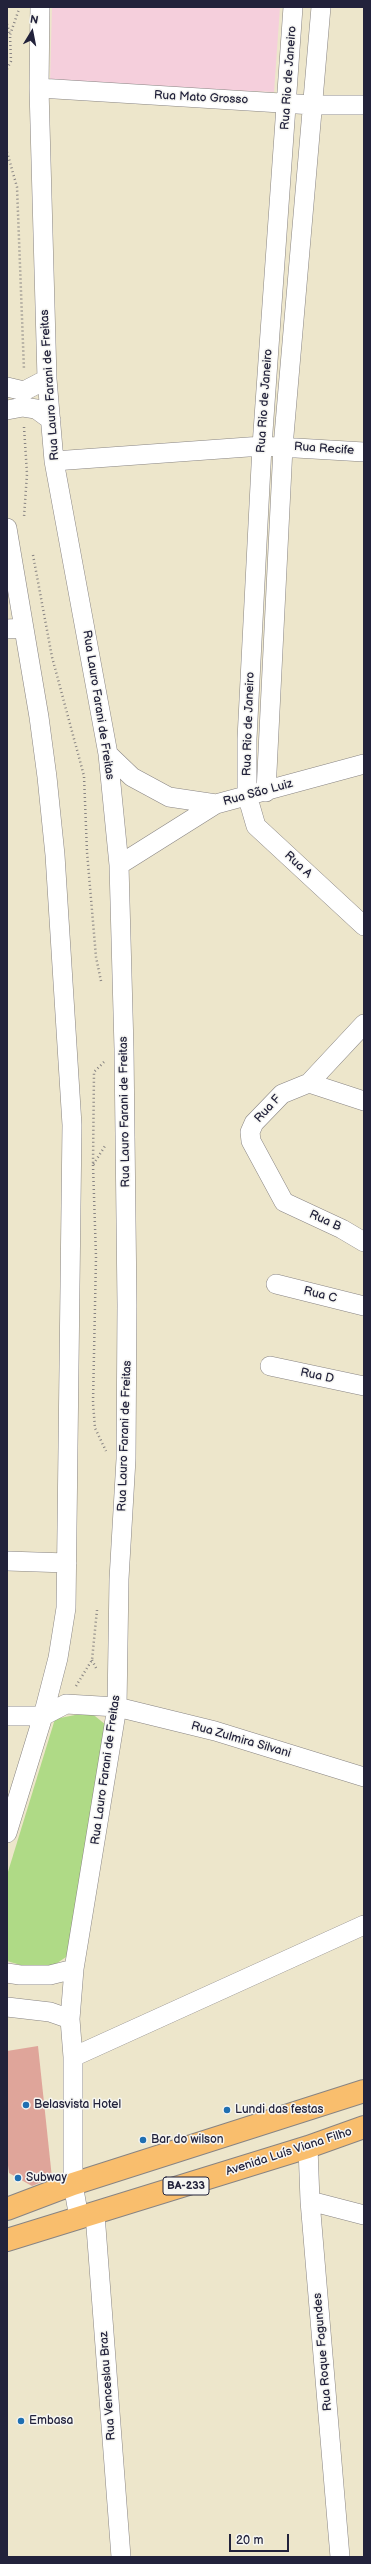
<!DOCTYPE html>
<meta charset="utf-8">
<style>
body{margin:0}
#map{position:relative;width:371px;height:2564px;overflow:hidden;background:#ede6cb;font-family:"Balsamiq Sans",sans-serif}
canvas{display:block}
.frame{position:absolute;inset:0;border:8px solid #22223b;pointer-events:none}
.north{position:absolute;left:12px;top:12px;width:40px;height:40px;-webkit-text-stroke:3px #f6f6f2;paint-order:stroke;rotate:10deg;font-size:11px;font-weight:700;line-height:16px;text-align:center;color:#22223b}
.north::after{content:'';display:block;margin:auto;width:14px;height:18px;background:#22223b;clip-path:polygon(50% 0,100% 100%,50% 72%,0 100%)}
.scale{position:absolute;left:229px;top:2534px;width:60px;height:18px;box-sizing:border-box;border:2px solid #22223b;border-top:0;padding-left:5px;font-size:12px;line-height:14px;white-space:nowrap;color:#22223b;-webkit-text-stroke:3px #f6f6f2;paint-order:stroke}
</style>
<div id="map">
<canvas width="371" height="2564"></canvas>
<div class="frame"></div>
<div class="north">N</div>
<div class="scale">20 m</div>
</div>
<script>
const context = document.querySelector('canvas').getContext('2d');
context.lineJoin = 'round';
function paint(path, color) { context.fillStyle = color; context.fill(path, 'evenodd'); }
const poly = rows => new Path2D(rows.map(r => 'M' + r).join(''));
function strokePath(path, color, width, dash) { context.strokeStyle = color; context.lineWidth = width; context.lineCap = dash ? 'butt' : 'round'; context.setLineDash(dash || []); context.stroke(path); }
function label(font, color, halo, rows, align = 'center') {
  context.font = font + ' "Balsamiq Sans",sans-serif'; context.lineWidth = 3; context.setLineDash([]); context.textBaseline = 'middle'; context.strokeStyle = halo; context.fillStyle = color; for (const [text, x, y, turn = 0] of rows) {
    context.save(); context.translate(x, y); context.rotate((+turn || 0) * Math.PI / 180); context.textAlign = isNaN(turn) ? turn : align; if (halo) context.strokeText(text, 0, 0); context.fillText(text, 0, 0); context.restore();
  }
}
paint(poly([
 [52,7,280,7,274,92,50,83]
]), '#f5cfdc');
paint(poly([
 [90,1712,106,1725,69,1955,44,1972,7,1961,7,1875,55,1719]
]), '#afda86');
paint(poly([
 [38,2046,52,2178,32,2186,9,2173,7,2158,7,2051]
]), '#dfa59a');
const minor = poly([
 [40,7,39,88,47,379,54,461,108,754,119,865,124,1049,127,1305,126,1459,119,1579,117,1707,74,1969,70,2019,73,2057,73,2184,79,2218],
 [293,7,262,446,247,739,247,795,256,826,364,926],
 [39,88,313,105,364,105],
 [7,387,24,391,47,379],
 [7,410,23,407,36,409,51,420],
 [54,461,262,446,364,452],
 [7,528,39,717,47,777,55,855,72,1125,66,1608,58,1658,43,1716,7,1833],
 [7,629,24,628],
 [108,754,132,777,169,797,216,804],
 [266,792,283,447,321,7],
 [119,865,216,804,364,764],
 [309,1083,364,1024],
 [364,1101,309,1083,282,1094,254,1123,250,1132,251,1141,284,1202,342,1229,364,1242],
 [276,1284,364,1306],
 [270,1366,364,1386],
 [7,1561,67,1563],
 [7,1716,43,1716,66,1704,117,1707,215,1731,364,1777],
 [7,1973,20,1975,50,1975,74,1969],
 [7,2007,50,2012,70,2019],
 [73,2057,364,1925],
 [308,2147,310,2201,340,2557],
 [310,2201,364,2215],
 [95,2214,121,2557]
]);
const major = poly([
 [7,2209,73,2184,364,2091],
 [7,2240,308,2147,364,2127]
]);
strokePath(minor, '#888483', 20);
strokePath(major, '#888483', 24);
strokePath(poly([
 [7,24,10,35,19,9],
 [7,69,11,61,10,35],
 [7,152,17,187,24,370],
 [24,427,27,474,24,517],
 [33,555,52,657,84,776,87,852,96,957,101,981],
 [104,1062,94,1072,93,1165,105,1146],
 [93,1165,96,1257,93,1403,95,1428,106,1451],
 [92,1660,97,1670],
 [76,1686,92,1660,97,1610]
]), '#888483', 2.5, [1, 3]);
strokePath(minor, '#fff', 19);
strokePath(major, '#f9be6d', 22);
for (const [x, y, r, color] of [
 [26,2105,4,"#1f6fb2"],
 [227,2110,4,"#1f6fb2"],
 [143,2140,4,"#1f6fb2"],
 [18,2178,4,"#1f6fb2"],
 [21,2421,4,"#1f6fb2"]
]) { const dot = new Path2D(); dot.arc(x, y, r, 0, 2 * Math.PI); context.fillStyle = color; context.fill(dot); strokePath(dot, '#f6f6f2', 1.5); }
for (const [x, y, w] of [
 [186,2186,46]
]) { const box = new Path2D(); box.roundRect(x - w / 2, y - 9, w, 18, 3); context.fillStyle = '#f6f6f2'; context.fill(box); strokePath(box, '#22223b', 1); }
label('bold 11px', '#22223b', null, [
 ["BA-233",186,2186]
]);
label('12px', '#22223b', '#f6f6f2', [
 ["Rua Rio de Janeiro",289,78,-86],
 ["Rua Mato Grosso",201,98,3],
 ["Rua Lauro Farani de Freitas",50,385,-94],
 ["Rua Rio de Janeiro",265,401,-86],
 ["Rua Recife",324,449,4],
 ["Rua Lauro Farani de Freitas",98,705,81],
 ["Rua Rio de Janeiro",249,724,-88],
 ["Rua São Luiz",258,793,-15],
 ["Rua A",298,865,43],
 ["Rua F",268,1109,-47],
 ["Rua Lauro Farani de Freitas",125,1112,-91],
 ["Rua B",325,1221,25],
 ["Rua C",320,1295,14],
 ["Rua D",317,1376,12],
 ["Rua Lauro Farani de Freitas",125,1436,-88],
 ["Rua Zulmira Silvani",241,1740,16],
 ["Rua Lauro Farani de Freitas",106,1770,-82],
 ["Avenida Luís Viana Filho",289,2152,-18],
 ["Rua Roque Fagundes",323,2352,-95],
 ["Rua Venceslau Braz",108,2386,-94]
]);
label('12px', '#22223b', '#f6f6f2', [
 ["Belasvista Hotel",34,2105],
 ["Lundi das festas",235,2110],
 ["Bar do wilson",151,2140],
 ["Subway",26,2178],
 ["Embasa",29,2421]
], 'left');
</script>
